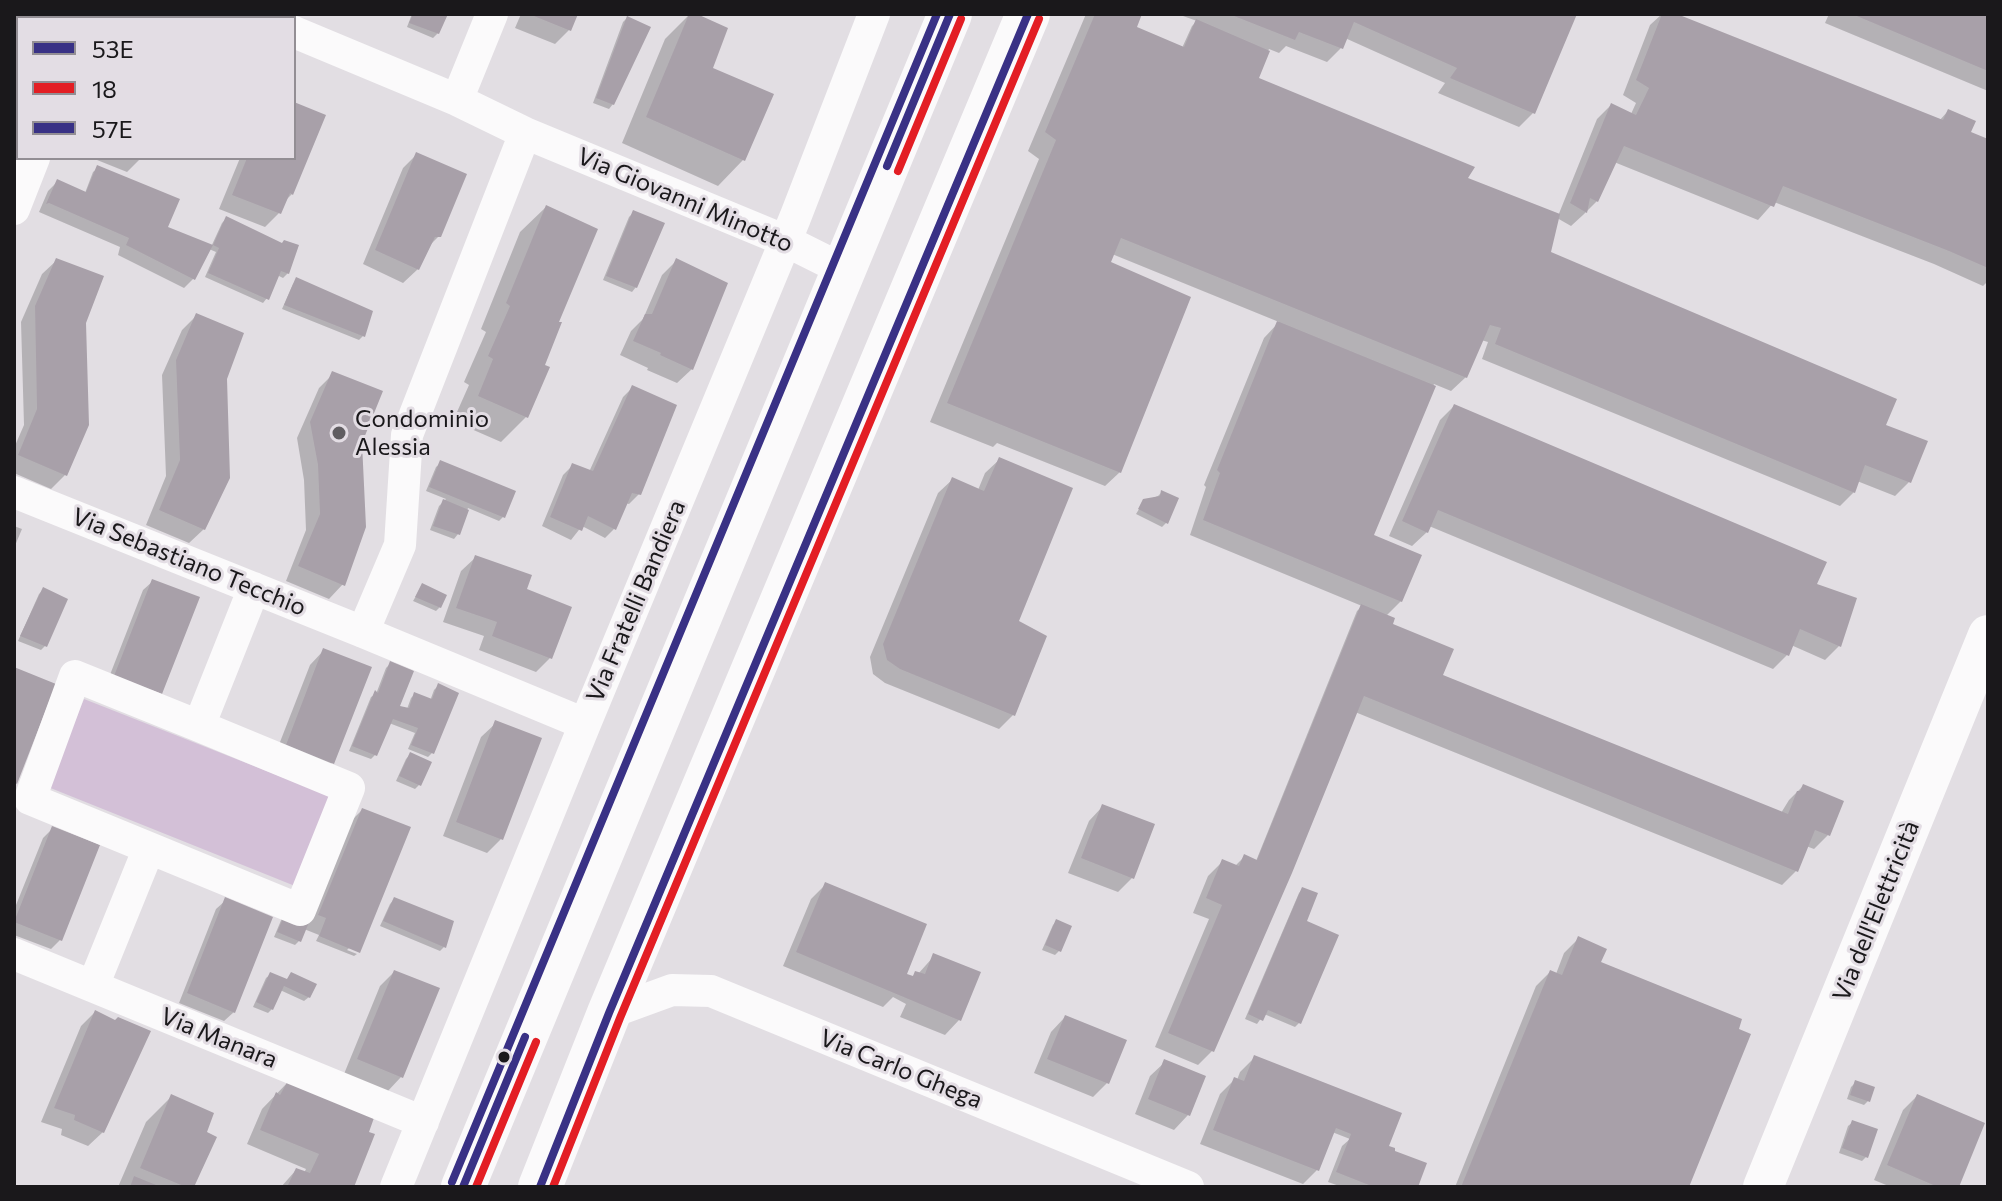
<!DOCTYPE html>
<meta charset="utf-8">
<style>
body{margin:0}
#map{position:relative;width:2002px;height:1201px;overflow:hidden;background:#e2dee3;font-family:Commissioner,sans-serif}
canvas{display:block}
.frame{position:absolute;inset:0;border:16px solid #1a181b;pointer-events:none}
.legend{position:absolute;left:16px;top:16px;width:280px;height:144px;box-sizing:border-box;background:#e3dde4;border:2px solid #938e94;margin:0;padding:10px 14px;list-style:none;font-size:24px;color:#1a181b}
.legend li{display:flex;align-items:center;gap:16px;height:40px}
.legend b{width:40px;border:2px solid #938e94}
</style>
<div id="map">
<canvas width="2002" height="1201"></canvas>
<div class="frame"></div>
<ul class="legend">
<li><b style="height:10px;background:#393185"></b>53E</li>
<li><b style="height:10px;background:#e31e24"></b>18</li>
<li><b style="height:10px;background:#393185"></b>57E</li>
</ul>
</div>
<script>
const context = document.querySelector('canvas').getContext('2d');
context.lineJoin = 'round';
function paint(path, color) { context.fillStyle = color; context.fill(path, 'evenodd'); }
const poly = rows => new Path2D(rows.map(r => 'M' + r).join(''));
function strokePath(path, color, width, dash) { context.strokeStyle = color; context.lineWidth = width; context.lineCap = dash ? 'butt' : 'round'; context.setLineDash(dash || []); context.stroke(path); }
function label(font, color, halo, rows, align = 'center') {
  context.font = font + ' Commissioner,sans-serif'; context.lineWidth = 6; context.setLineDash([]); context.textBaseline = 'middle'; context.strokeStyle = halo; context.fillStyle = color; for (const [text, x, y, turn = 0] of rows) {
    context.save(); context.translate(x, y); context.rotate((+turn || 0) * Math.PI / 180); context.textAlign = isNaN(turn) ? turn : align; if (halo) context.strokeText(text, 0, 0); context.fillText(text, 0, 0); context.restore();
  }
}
paint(poly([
 [84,699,330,796,295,886,48,787]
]), '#d3c0d7');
paint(poly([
 [412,14,446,14,438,33,433,38,407,27],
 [521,14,575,14,569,30,555,44,515,28],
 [690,14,692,14,710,69,771,95,743,160,718,186,622,143,665,39],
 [1086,14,1140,14,1135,29,1182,48,1192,26,1197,21,1183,16,1183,14,1574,14,1533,113,1519,127,1438,93,1445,83,1345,38,1341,48,1327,62,1286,46,1279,53,1269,49,1255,78,1465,179,1558,216,1597,119,1611,105,1631,114,1636,103,1623,95,1650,25,1662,14,1672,14,1939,121,1948,111,1968,133,1988,141,1988,281,1983,286,1934,264,1774,202,1758,220,1614,162,1597,201,1583,215,1571,226,1557,218,1549,253,1884,426,1909,482,1895,496,1857,481,1854,492,1840,506,1482,359,1488,342,1481,340,1466,377,1451,391,1434,384,1371,537,1401,601,1386,616,1390,625,1440,676,1781,813,1789,800,1803,786,1828,835,1814,849,1806,846,1796,871,1782,885,1355,712,1212,1051,1198,1065,1155,1047,1209,919,1193,913,1208,876,1222,862,1234,867,1244,857,1256,861,1357,611,1362,606,1190,535,1206,487,1204,485,1264,338,1279,322,1112,254,1109,263,1120,472,1105,486,997,443,993,447,930,422,1039,159,1028,151],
 [1829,14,1988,14,1988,91,1825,23],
 [627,18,613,104,609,109,593,103,623,22],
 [294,104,324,116,292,194,284,202,279,213,265,227,219,209,240,158,294,158],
 [417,154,439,236,429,246,418,269,403,283,363,264,403,168],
 [92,158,141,158,127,172],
 [98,168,166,228,211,247,222,223,226,219,282,245,288,273,283,278,277,275,267,298,263,303,205,277,216,252,209,249,194,278,184,288,118,255,120,247,39,212,48,191,57,182,85,193,93,172],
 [546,207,526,417,501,442,453,421,469,385,464,382,486,332,481,329,520,232],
 [633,213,636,287,632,292,603,280,629,217],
 [57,260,65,475,51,489,14,473,14,448,24,425,21,322,42,274],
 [676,261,692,369,677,383,647,370,648,368,620,355,631,331,643,319,662,275],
 [297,280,363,336,359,340,282,309,293,284],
 [197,315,225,378,204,529,189,543,146,525,166,476,162,375,182,330],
 [333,374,360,442,343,584,329,599,286,581,306,530,304,480,297,438,319,388],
 [632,388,639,494,629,504,625,503,614,529,605,538,582,526,571,540,542,526,563,475,572,466,589,472,623,397],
 [1454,406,1815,585,1839,646,1825,660,1791,645,1787,655,1773,669,1429,526,1427,532,1412,546,1389,536,1440,420],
 [1000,459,1016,622,1014,714,999,729,885,683,873,674,870,657,938,493,953,479,978,490,985,473],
 [441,463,503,517,499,521,468,508,458,534,454,539,430,530,439,506,446,499,426,491,436,467],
 [1162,492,1176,499,1166,523,1162,527,1136,514,1144,501,1158,496],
 [14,526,22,529,14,548],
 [476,557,524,590,550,658,536,672,479,650,484,636,443,622,461,571],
 [153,581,151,702,106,685,143,590],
 [422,586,440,607,436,611,413,601],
 [43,590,45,646,41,650,18,641,39,594],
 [324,650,332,763,318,777,273,760,310,665],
 [390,664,398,707,407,709,411,698,415,694,430,701,434,690,438,686,432,753,428,757,408,749,415,733,389,723,375,755,371,759,349,751,371,697,376,694,386,668],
 [496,723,501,839,487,853,443,836,481,737],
 [410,755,419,785,415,789,396,781,406,759],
 [1103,806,1132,878,1118,892,1068,873,1089,821],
 [362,810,350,947,347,950,357,954,354,956,316,941,319,935,304,929,299,941,295,945,274,937,285,911,343,829],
 [52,829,60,940,51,949,14,935,14,910,43,838],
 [826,884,904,975,912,977,916,973,918,974,934,956,978,973,959,1020,945,1035,900,1017,906,1004,893,997,883,1007,783,966,811,899],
 [1303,889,1304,922,1299,1023,1295,1027,1264,1014,1257,1024,1245,1019,1299,893],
 [226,900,234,1012,224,1021,179,1003,216,909],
 [394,900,444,947,440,951,380,926,390,904],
 [1057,921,1059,951,1055,955,1042,950,1053,925],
 [1578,939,1599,963,1686,1187,1455,1187,1536,986,1550,972,1556,974,1564,953],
 [394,972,437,989,401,1077,387,1092,344,1074,380,986],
 [271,974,286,981,291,974,309,997,304,1001,280,990,272,1009,268,1013,253,1007,266,978],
 [95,1012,115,1022,103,1132,88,1146,61,1135,62,1129,41,1122,81,1026],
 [1065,1017,1107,1083,1093,1097,1034,1073,1051,1032],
 [1254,1058,1383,1155,1416,1187,1342,1187,1328,1182,1342,1146,1350,1139,1332,1132,1317,1170,1303,1184,1200,1144,1220,1094,1234,1080,1237,1080,1240,1072],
 [1165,1062,1203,1077,1188,1115,1174,1130,1135,1114,1150,1076],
 [289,1081,351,1187,281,1187,296,1170,304,1173,306,1169,247,1144,262,1109],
 [1856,1082,1868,1101,1864,1105,1847,1099,1851,1087],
 [172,1096,192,1187,118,1187,146,1122],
 [1917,1096,1956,1187,1891,1187,1874,1180,1903,1110],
 [1853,1122,1866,1157,1862,1161,1839,1153,1848,1126]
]), '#0003');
paint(poly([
 [14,14,36,14,34,18,18,18,18,58,14,67],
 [413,14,448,14,439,34,409,23],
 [529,14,578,14,571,31],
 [689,14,697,14,728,28,713,68,774,94,745,161,646,117],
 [1095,14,1142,14,1137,27,1184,47,1196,19,1270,51,1259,78,1475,167,1468,178,1560,214,1551,252,1897,399,1886,425,1928,441,1911,483,1865,465,1855,493,1495,344,1501,328,1490,325,1467,378,1121,238,1111,262,1191,297,1121,473,947,403,1056,140,1045,132],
 [1229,14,1577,14,1535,114,1450,78,1457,68,1354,22,1343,49,1299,32,1295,40],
 [1662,14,1677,14,1943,120,1948,109,1976,121,1971,132,1988,139,1988,268,1949,251,1783,186,1774,207,1624,146,1598,202,1590,198,1587,213,1570,203,1611,103,1636,115,1649,88,1636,80],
 [1852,14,1988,14,1988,71],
 [627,16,651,27,614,105,596,98],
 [294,102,326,115,293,195,290,193,281,214,232,195,247,158,294,158],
 [416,152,467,174,441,237,435,237,419,270,375,250],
 [97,165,180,199,168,227,213,245,195,280,126,245,129,238,49,203,46,204,57,179,86,192],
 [546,205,598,229,559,322,562,322,545,365,550,367,528,418,478,396,493,359,488,356,510,306,506,303],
 [633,210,665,223,637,288,606,276],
 [226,216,282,243,284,240,299,245,289,274,281,271,269,300,208,273,219,248,213,245],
 [56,258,104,276,86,323,89,425,67,476,18,455,37,409,35,306],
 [676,258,728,283,693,370,660,355,661,353,633,341,645,314,652,314],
 [296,277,373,311,365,337,284,305],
 [196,313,244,333,227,379,230,478,205,530,159,510,180,460,176,360],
 [1277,321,1436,386,1374,535,1422,555,1402,602,1203,520,1220,473,1217,470],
 [332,371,383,391,362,443,366,527,345,586,298,566,320,514,318,465,310,422],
 [632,385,677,405,641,495,632,493,616,530,588,516,582,531,550,517,572,463,593,471],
 [1454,404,1827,562,1817,584,1857,598,1841,647,1800,629,1789,656,1438,510,1428,533,1402,521],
 [999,457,1073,488,1019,621,1047,636,1015,716,900,669,887,660,883,644,952,477,984,491],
 [440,460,516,491,505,518,429,487],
 [1161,490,1179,498,1168,524,1138,509,1143,499,1160,496],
 [443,499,469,510,460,535,433,526],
 [475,555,532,575,527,589,572,607,552,659,492,636,497,622,456,608],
 [152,579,200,597,162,694,114,676],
 [422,583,447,595,441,608,415,597],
 [43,587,68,599,47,647,20,636],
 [1361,604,1395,618,1393,624,1454,649,1443,675,1788,814,1797,791,1800,791,1803,784,1844,801,1830,836,1815,830,1798,872,1364,696,1292,873,1214,1052,1168,1033,1222,905,1206,898,1222,859,1239,866,1244,854,1257,860],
 [323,648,372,667,334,764,286,745],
 [390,661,414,671,400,706,409,708,414,692,432,699,438,683,459,693,434,754,411,745,418,728,393,719,377,756,352,746,375,690,378,693],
 [14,667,56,684,17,784,14,782],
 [495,720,542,738,503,840,456,822],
 [410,752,432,762,421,786,399,776],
 [1102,804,1155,824,1134,879,1081,858],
 [362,808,411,827,360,953,319,936,326,918,318,915],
 [52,826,100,845,62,941,14,922],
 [825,882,927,924,907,974,913,976,915,971,925,974,933,953,981,972,961,1021,796,952],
 [1302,887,1318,893,1307,921,1339,935,1301,1024,1268,1010,1263,1021,1248,1014],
 [225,897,273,917,235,1013,187,993],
 [394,897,454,921,446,948,383,921],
 [289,905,312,915,301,942,277,932],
 [1056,919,1072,926,1061,952,1045,945],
 [1578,936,1607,949,1601,962,1742,1019,1739,1029,1751,1034,1689,1187,1461,1187,1550,970,1562,975],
 [394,970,440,988,403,1078,357,1059],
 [270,972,287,979,291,972,317,984,310,998,284,986,273,1010,256,1002],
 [95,1010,115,1020,118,1017,151,1031,104,1133,74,1120,75,1115,54,1108],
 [1065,1015,1127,1040,1109,1084,1047,1059],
 [1254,1055,1402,1113,1389,1146,1395,1148,1395,1151,1427,1163,1418,1187,1374,1187,1336,1172,1351,1134,1336,1128,1319,1171,1213,1130,1234,1077,1244,1081],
 [1164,1059,1206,1076,1190,1116,1148,1099],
 [289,1079,375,1115,369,1132,375,1134,354,1187,287,1187,296,1168,310,1173,319,1154,260,1130,276,1092,280,1095],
 [1855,1080,1875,1087,1870,1102,1850,1095],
 [171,1094,214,1113,207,1132,217,1137,194,1187,186,1187,140,1168],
 [1917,1094,1985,1123,1959,1187,1938,1187,1887,1165],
 [1852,1120,1878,1129,1868,1158,1842,1148],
 [134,1176,161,1187,130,1187]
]), '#a8a0a9');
strokePath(poly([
 [251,14,261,18],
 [101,18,104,14],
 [294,32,457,100,525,133,786,241,844,270],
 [457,100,492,14],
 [14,209,34,158],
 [14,492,363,632,585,724],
 [363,632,400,545,407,435,525,133],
 [199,726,349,788,300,910,30,799,75,676,199,726,254,588],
 [14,954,423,1122],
 [93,986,149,848],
 [609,1013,672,990,711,991,1188,1187],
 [396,1187,585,724,795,218,874,14]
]), '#fbfafb', 32);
strokePath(poly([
 [1763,1187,1988,635]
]), '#fbfafb', 40);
strokePath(poly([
 [463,1187,950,14],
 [540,1187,609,1013,1028,14]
]), '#fbfafb', 44);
strokePath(poly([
 [887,166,950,14],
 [463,1187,525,1037],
 [540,1187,609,1013,1028,14]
]), '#393185', 8);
strokePath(poly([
 [898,171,961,19],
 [476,1187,536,1042],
 [553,1187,620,1018,1039,19]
]), '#e31e24', 8);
strokePath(poly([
 [452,1182,937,14]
]), '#393185', 8);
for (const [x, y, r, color] of [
 [339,433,8,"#605d61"],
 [504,1057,7,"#1a181b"]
]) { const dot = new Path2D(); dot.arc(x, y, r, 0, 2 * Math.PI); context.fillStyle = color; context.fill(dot); strokePath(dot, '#e3dde4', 3); }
label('24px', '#1a181b', '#e3dde4', [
 ["Via Giovanni Minotto",685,200,23],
 ["Via Sebastiano Tecchio",189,562,22],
 ["Via Fratelli Bandiera",636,601,-67],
 ["Via dell'Elettricità",1876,911,-68],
 ["Via Manara",219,1038,22],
 ["Via Carlo Ghega",901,1069,22]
]);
label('24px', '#1a181b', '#e3dde4', [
 ["Condominio",355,419],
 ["Alessia",355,447]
], 'left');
</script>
